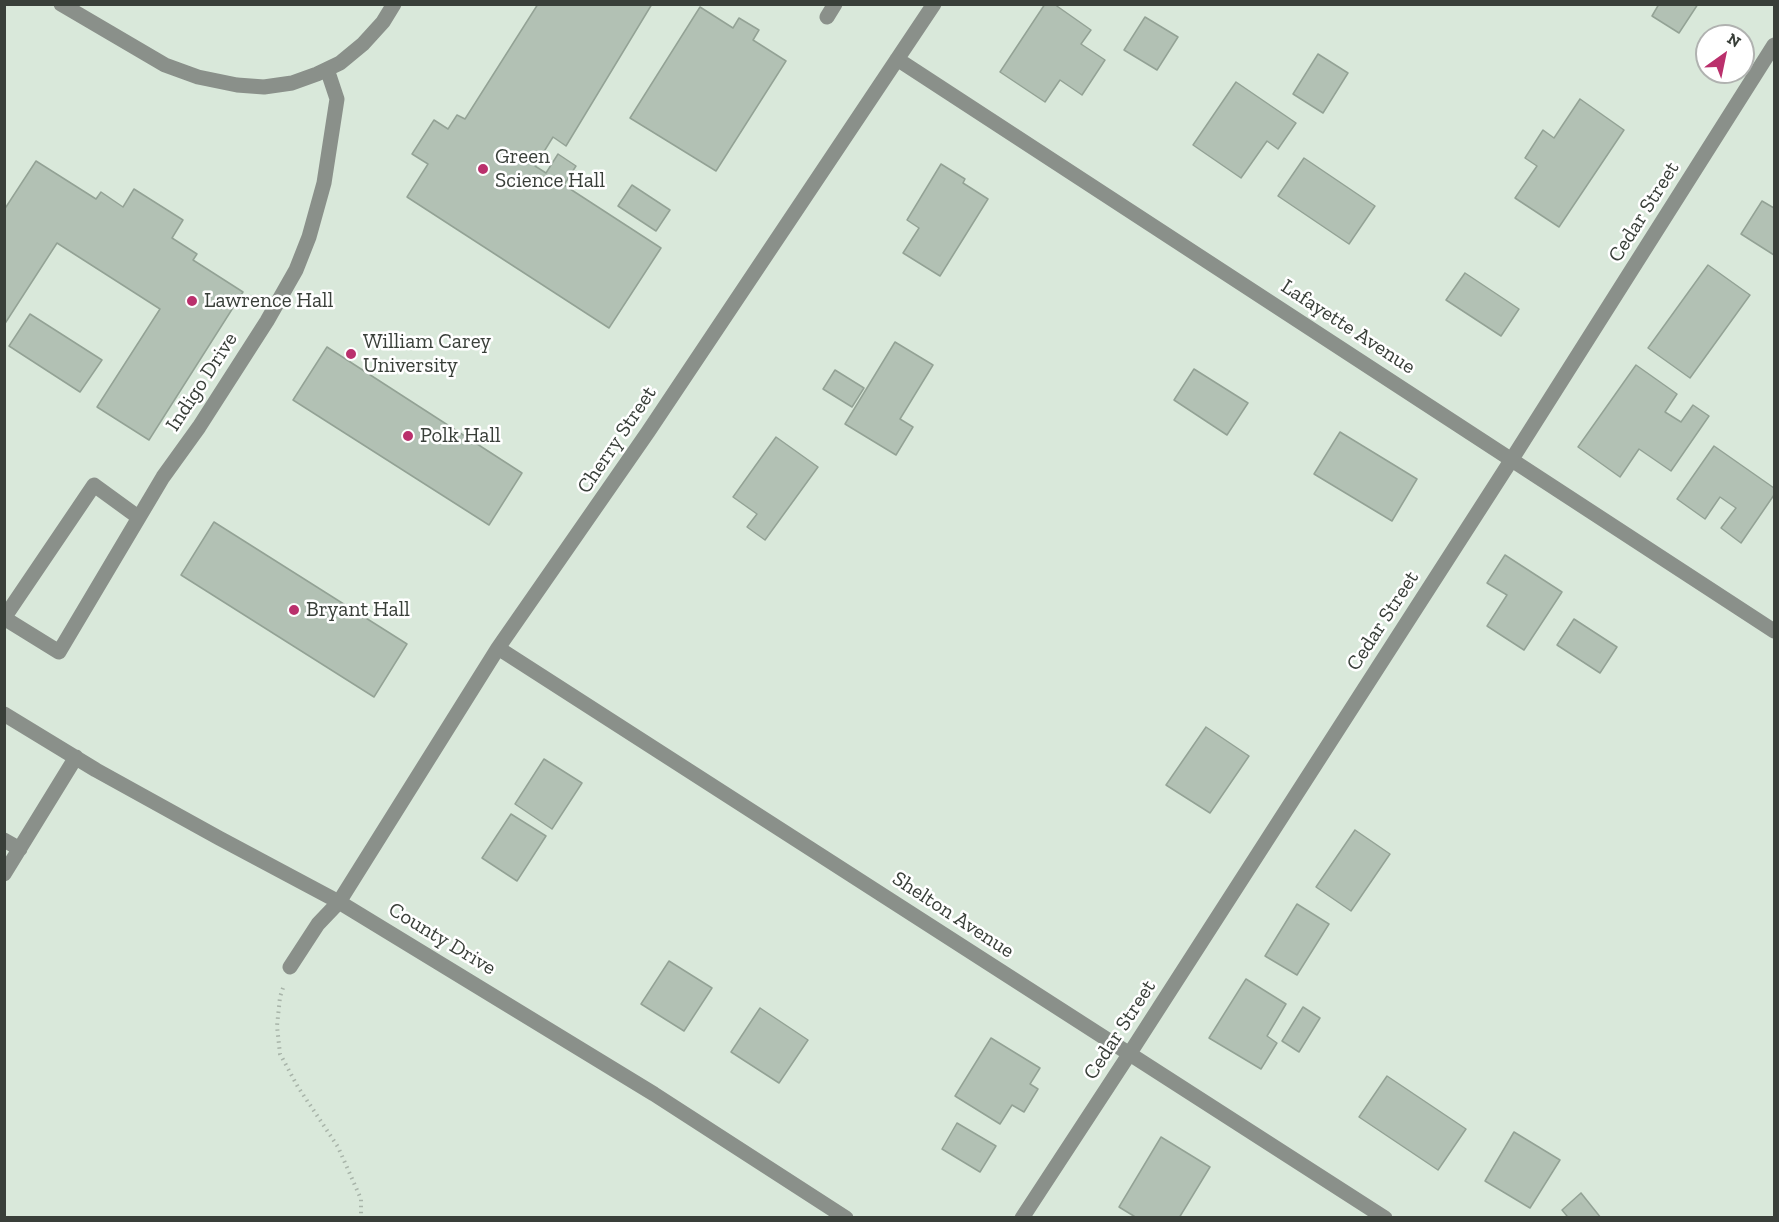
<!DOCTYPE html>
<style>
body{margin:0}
#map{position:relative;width:1779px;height:1222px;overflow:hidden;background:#d9e8da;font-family:"Zilla Slab",serif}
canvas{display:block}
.frame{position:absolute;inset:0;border:6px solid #393f39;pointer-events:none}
.north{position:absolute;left:1695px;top:24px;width:60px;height:60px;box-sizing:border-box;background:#fff;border:2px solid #b0b2b0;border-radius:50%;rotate:33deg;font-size:16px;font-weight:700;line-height:24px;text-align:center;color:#393f39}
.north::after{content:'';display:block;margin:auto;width:21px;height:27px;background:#ba306c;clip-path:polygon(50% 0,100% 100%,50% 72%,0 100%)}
</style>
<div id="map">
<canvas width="1779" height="1222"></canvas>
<div class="frame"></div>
<div class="north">N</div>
</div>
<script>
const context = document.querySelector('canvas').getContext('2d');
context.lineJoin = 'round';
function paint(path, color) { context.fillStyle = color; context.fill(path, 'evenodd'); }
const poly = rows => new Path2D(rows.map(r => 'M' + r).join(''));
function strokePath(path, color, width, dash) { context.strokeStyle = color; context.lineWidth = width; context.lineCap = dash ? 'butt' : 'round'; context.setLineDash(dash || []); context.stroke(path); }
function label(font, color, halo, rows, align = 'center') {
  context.font = font + ' "Zilla Slab",serif'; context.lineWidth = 5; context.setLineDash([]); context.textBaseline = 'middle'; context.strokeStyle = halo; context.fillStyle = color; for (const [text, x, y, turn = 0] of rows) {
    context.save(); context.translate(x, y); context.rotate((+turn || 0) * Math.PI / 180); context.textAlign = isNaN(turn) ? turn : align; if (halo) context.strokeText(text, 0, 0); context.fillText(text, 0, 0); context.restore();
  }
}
const building = poly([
 [538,4,652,4,566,146,553,137,535,166,546,173,558,154,576,166,564,185,661,248,609,328,407,197,428,164,412,154,434,120,448,129,457,115,465,119,538,4],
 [1045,4,1054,4,1091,30,1081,44,1105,60,1082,95,1060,80,1045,102,1000,72,1045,4],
 [1659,4,1698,4,1679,33,1652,16,1659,4],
 [700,7,733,28,739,18,759,30,753,40,786,61,716,171,630,118,700,7],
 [1145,17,1178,37,1157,70,1124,50,1145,17],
 [1318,54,1348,73,1323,113,1293,94,1318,54],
 [1236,82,1296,123,1278,149,1267,141,1241,178,1193,145,1236,82],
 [1580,99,1624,130,1559,227,1515,198,1537,166,1525,158,1543,130,1554,138,1580,99],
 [1304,158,1375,206,1349,244,1278,196,1304,158],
 [36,161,96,199,101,192,123,207,134,189,183,220,172,238,197,254,193,260,243,292,149,440,97,407,160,309,57,243,4,325,4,210,36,161],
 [941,164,965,179,963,183,988,199,940,276,903,253,919,228,907,220,941,164],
 [632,185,670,210,656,231,618,206,632,185],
 [1762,201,1774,208,1774,255,1741,234,1762,201],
 [1708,265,1750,295,1690,378,1648,348,1708,265],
 [1465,273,1519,309,1501,336,1446,300,1465,273],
 [30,314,102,360,80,392,9,346,30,314],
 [895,342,933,365,900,419,913,427,896,455,845,424,895,342],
 [327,347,522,473,489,525,293,400,327,347],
 [1636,365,1677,394,1665,412,1681,422,1693,405,1709,416,1671,471,1639,449,1620,477,1578,447,1636,365],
 [1194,369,1248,403,1227,435,1174,400,1194,369],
 [835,370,864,388,852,407,823,389,835,370],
 [1340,432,1417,479,1392,521,1314,474,1340,432],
 [776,437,818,467,765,540,747,527,757,514,733,497,776,437],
 [1714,446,1774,488,1774,495,1741,543,1721,528,1736,508,1720,497,1705,519,1677,499,1714,446],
 [214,522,407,644,374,697,181,575,214,522],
 [1505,555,1562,592,1524,650,1487,626,1507,595,1487,583,1505,555],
 [1574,619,1617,647,1600,673,1557,645,1574,619],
 [1206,727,1249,756,1210,813,1166,785,1206,727],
 [544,759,582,783,552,829,515,804,544,759],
 [511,814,546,836,517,881,482,858,511,814],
 [1355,830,1390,854,1351,911,1316,887,1355,830],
 [1297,904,1329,924,1297,975,1265,956,1297,904],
 [669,961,712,988,684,1031,641,1004,669,961],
 [1246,979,1286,1004,1267,1036,1277,1043,1261,1069,1209,1038,1246,979],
 [1303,1007,1320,1018,1299,1052,1282,1041,1303,1007],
 [760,1008,808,1040,779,1083,731,1052,760,1008],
 [991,1038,1040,1068,1030,1084,1038,1089,1024,1112,1012,1105,1000,1124,955,1096,991,1038],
 [1387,1076,1466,1129,1438,1170,1359,1117,1387,1076],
 [957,1123,996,1146,980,1172,942,1149,957,1123],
 [1514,1132,1560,1160,1530,1208,1485,1181,1514,1132],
 [1161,1137,1210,1167,1179,1218,1137,1218,1119,1207,1161,1137],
 [1581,1193,1601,1218,1565,1218,1567,1216,1562,1210,1581,1193]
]);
paint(building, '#b2c1b4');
strokePath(building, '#93a295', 1.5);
strokePath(poly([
 [283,988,280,997,277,1026,280,1054,298,1087,338,1147,361,1199,361,1218]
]), '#a8b4a9', 4, [1.5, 4.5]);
strokePath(poly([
 [61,4,165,65,198,77,237,85,264,87,292,83,317,74,340,63,363,44,383,22,394,4],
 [827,17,835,4],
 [897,59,1774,631],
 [4,618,59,652,163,477,199,427,267,321,296,270,309,237,324,183,337,99,327,69],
 [4,618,94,485,138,517],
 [498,648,1385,1218],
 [4,714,96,770,219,838,339,902,654,1094,846,1218],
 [4,840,20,849],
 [4,874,76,757],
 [290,967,318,924,339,902,498,648,648,432,934,4],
 [1022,1218,1130,1053,1512,459,1774,45]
]), '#8a908a', 15);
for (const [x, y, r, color] of [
 [483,169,6,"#ba306c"],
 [192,301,6,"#ba306c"],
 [351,354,6,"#ba306c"],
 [408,436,6,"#ba306c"],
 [294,610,6,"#ba306c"]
]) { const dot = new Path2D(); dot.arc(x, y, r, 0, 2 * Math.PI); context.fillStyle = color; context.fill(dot); strokePath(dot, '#fff', 2); }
label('21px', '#393f39', '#fff', [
 ["Green",495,157],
 ["Science Hall",495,181],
 ["Lawrence Hall",204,301],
 ["William Carey",363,342],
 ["University",363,366],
 ["Polk Hall",420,436],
 ["Bryant Hall",306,610]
], 'left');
label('21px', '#393f39', '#fff', [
 ["Cedar Street",1644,212,-58],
 ["Lafayette Avenue",1348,327,33],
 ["Indigo Drive",202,382,-57],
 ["Cherry Street",617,440,-56],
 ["Cedar Street",1383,621,-57],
 ["Shelton Avenue",953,915,33],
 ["County Drive",442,939,31],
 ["Cedar Street",1120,1030,-57]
]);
</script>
